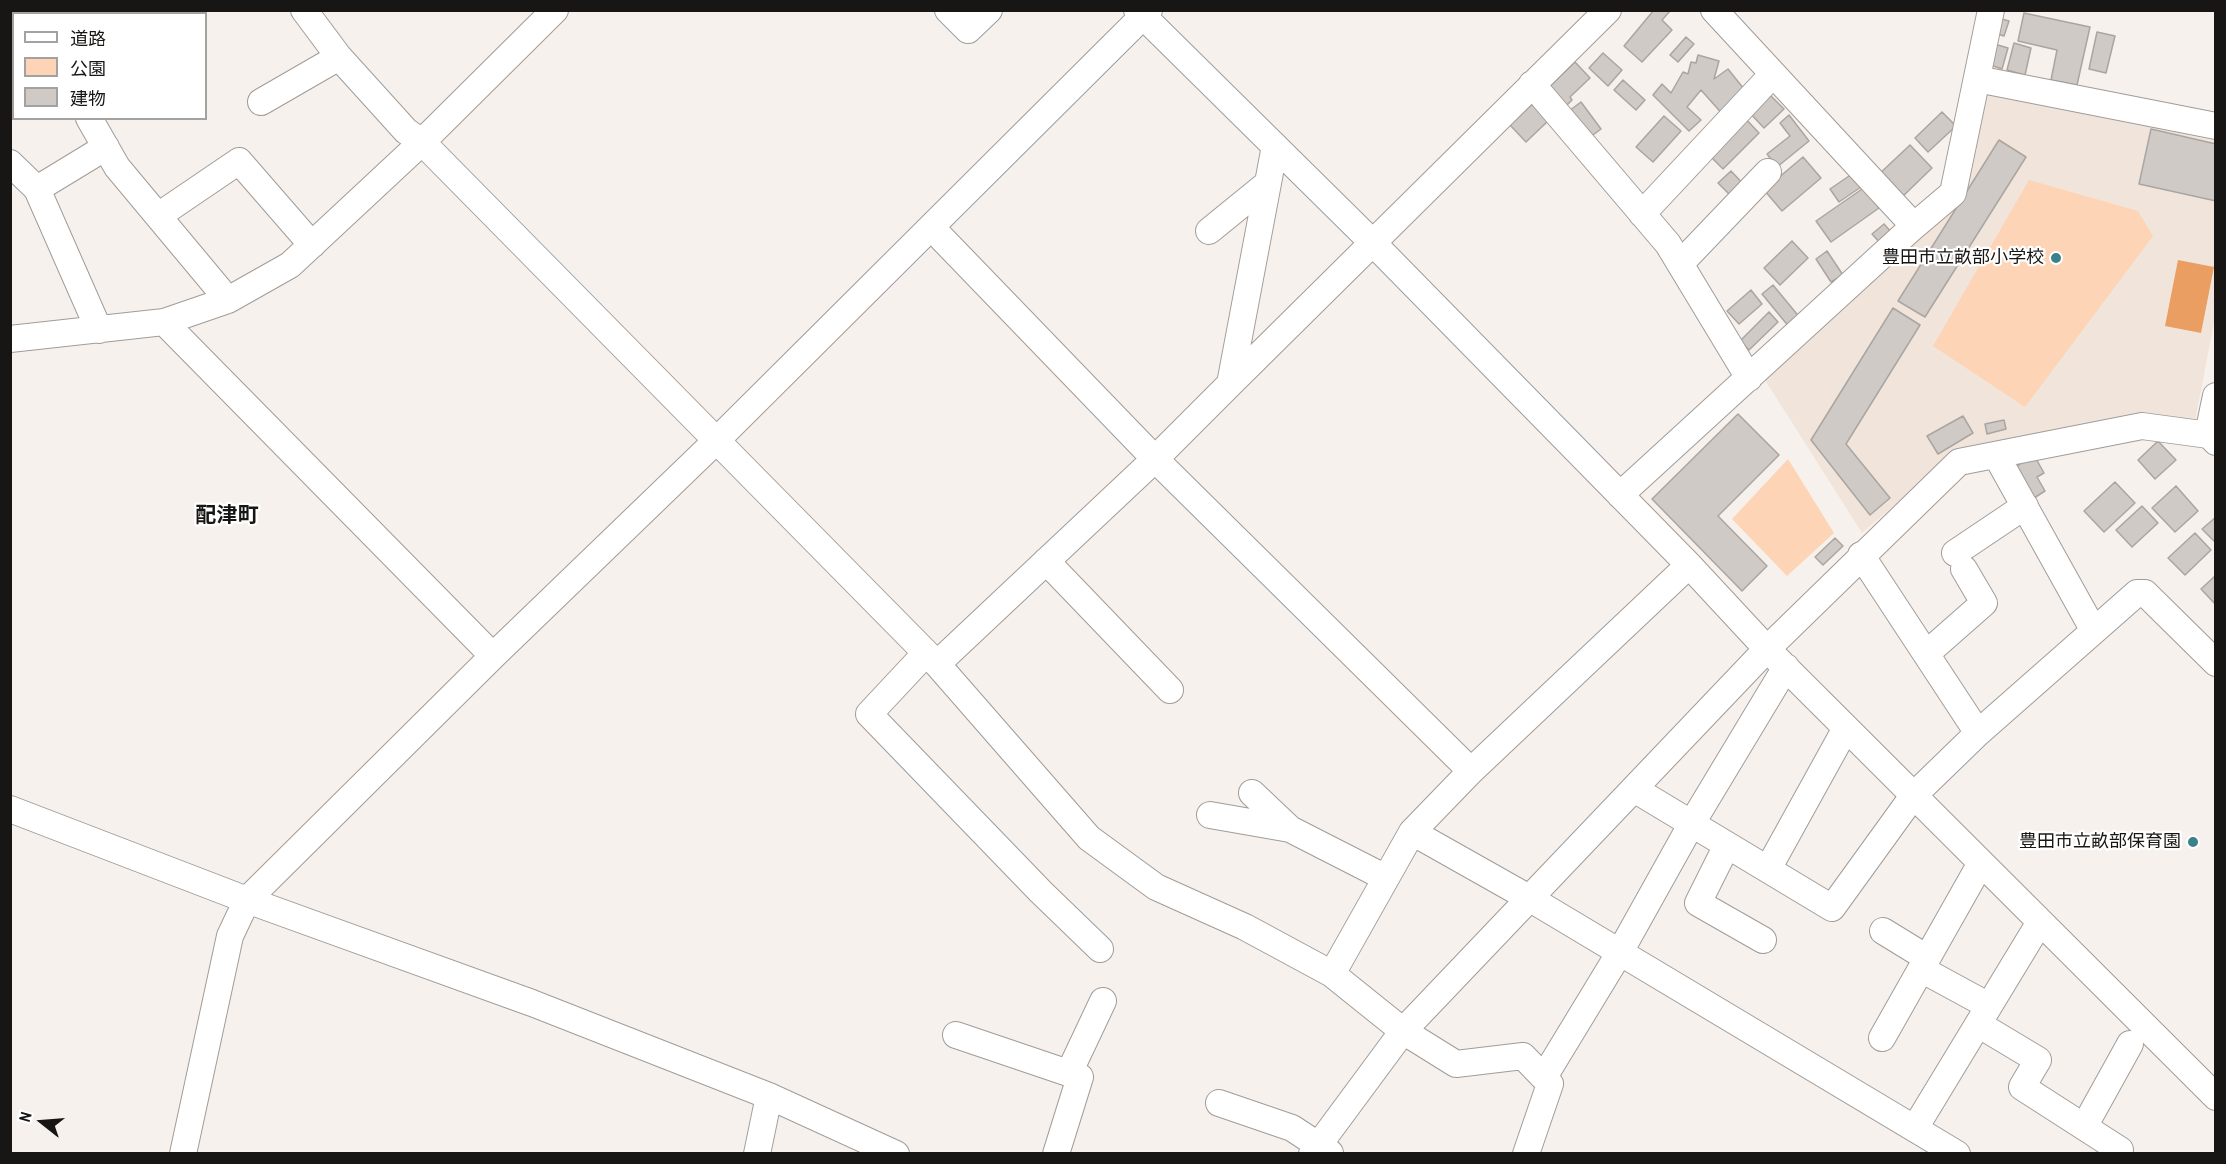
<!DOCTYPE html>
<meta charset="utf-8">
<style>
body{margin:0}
#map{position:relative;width:2226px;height:1164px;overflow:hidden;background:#f7f1ed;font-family:"Archivo Narrow","Noto Sans JP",sans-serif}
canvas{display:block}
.frame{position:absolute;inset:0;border:12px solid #181614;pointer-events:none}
.legend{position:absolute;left:12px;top:12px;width:195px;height:108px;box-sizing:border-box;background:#fff;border:2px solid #a3a2a1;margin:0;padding:8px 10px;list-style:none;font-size:18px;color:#181614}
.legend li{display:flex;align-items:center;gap:12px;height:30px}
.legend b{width:30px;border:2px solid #a3a2a1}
.north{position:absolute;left:12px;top:1092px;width:60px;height:60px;-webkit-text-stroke:4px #fff;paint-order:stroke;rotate:287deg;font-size:16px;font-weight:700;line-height:24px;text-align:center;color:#181614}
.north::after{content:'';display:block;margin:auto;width:21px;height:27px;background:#181614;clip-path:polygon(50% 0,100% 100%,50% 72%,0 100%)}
</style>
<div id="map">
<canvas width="2226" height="1164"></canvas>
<div class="frame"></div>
<ul class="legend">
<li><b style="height:8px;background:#fff"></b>道路</li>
<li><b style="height:16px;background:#fdd4b5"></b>公園</li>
<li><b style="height:16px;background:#d0cac6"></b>建物</li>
</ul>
<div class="north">N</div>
</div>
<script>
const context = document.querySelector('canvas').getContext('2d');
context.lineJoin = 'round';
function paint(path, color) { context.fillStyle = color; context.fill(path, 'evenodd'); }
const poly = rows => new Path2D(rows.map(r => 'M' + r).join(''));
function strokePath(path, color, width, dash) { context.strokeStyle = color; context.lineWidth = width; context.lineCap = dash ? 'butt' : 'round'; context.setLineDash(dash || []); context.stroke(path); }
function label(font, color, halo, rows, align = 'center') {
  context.font = font + ' "Archivo Narrow","Noto Sans JP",sans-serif'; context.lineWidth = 4.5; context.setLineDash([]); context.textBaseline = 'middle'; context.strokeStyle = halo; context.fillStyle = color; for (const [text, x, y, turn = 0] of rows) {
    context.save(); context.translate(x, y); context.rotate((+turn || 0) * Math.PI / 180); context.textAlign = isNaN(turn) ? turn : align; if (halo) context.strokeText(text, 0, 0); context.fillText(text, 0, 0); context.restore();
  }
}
paint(poly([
 [1986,90,2215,141,2215,318,2194,426,1957,451,1862,533,1765,380,1961,197]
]), '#f1e5db');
paint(poly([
 [2029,180,2138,211,2153,236,2025,407,1933,346],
 [1788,459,1834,533,1787,576,1732,519]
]), '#fdd4b5');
paint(poly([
 [2178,260,2214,267,2201,333,2165,326]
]), '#ea9e62');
const building = poly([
 [1671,10,1662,20,1672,30,1642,62,1624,46,1654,10,1671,10],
 [2024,13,2090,27,2077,85,2051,80,2057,50,2018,41,2024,13],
 [1998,18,2009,21,2004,36,1994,33,1998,18],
 [2097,32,2115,36,2106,73,2089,69,2097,32],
 [1686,37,1694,44,1678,62,1670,55,1686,37],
 [1991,43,2008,48,2002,69,1985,63,1991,43],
 [2014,43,2031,48,2025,75,2007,70,2014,43],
 [1603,53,1622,70,1608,86,1589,68,1603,53],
 [1698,55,1719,61,1714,79,1728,69,1748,94,1725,117,1701,90,1687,107,1701,120,1689,131,1653,95,1662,84,1671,93,1683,72,1688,74,1691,62,1696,63,1698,55],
 [1575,62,1590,78,1570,97,1572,100,1565,107,1547,89,1575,62],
 [1623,80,1645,100,1636,110,1614,90,1623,80],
 [1768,93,1784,109,1764,128,1748,111,1768,93],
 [1581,102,1601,129,1589,138,1569,111,1581,102],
 [1532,104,1548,121,1526,142,1510,125,1532,104],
 [1942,112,1956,126,1928,152,1915,138,1942,112],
 [1742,115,1759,133,1723,169,1705,151,1742,115],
 [1789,115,1809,141,1777,167,1767,154,1790,136,1780,123,1789,115],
 [1664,116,1681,131,1653,162,1636,147,1664,116],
 [2151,129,2216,144,2216,201,2139,184,2151,129],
 [1999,140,2026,157,1925,317,1898,301,1999,140],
 [1910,145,1932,168,1899,200,1877,176,1910,145],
 [1803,157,1821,178,1782,211,1764,190,1803,157],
 [1731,171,1749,190,1737,202,1718,183,1731,171],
 [1852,174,1861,187,1839,202,1830,189,1852,174],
 [1865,187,1879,208,1831,242,1816,221,1865,187],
 [1884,224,1893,234,1881,244,1872,234,1884,224],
 [1792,241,1808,258,1780,285,1764,268,1792,241],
 [1827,251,1843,275,1831,282,1816,259,1827,251],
 [1773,285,1801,319,1790,328,1762,294,1773,285],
 [1751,290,1762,304,1739,324,1727,311,1751,290],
 [1893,308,1920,325,1846,444,1890,498,1870,515,1811,440,1893,308],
 [1769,312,1778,322,1749,350,1740,341,1769,312],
 [1738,414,1779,455,1718,516,1767,566,1742,591,1652,499,1738,414],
 [1963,416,1973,433,1938,454,1927,436,1963,416],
 [2004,420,2006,429,1987,434,1985,424,2004,420],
 [2158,441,2176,460,2155,479,2138,460,2158,441],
 [2034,455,2044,473,2037,477,2045,491,2031,500,2012,469,2034,455],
 [2115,482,2135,503,2104,532,2084,511,2115,482],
 [2176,486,2198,511,2175,532,2152,508,2176,486],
 [2142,506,2158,523,2132,547,2116,530,2142,506],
 [2216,517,2216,543,2202,529,2216,517],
 [2195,533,2211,550,2185,575,2168,558,2195,533],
 [1835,538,1843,546,1823,565,1815,557,1835,538],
 [2216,575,2216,605,2201,589,2216,575]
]);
paint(building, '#d0cac6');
strokePath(building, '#aaa5a1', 1.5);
const minor = poly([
 [304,10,339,57,406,131,422,142,937,664,1089,838,1156,887,1245,927,1332,974,1403,1031,1456,1064,1523,1056,1550,1084,1526,1154],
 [948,10,968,30,989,10],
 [1137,10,1372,242,1689,565,1767,649,2216,1097],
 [1714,10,1914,226],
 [65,14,67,10],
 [172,14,176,10],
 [10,18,14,20],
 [10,74,14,71],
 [1977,79,2216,126],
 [1532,84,1668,244,1749,378],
 [261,102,339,57],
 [89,118,117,167,228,300],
 [10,163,37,189,99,330],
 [37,189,106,147],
 [1642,214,1773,74],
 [158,216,239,161,312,245],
 [931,227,1155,459,1471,771],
 [1209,231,1268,183],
 [1680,264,1768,172],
 [164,322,493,656],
 [10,339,164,322,228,300,290,265,422,142,555,10],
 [1230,384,1608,10],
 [2216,396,2208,434,2216,442],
 [1996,455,2094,631],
 [1620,495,1914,226,1953,193,1991,10],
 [1955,553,2025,506],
 [1861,555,1978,733],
 [1046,561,1170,690],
 [1689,565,1471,771,1412,832,1529,898,1957,1154],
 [926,653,869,714,1041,892,1100,949],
 [1926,654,1984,603,1964,569],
 [937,664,1155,459,1230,384,1275,146],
 [1634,789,1832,908,1913,796,1978,733,2137,593,2145,593,2216,663],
 [1252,793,1290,829],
 [10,809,247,900,532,1003,769,1096,896,1154],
 [1210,815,1290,829,1386,878],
 [1727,845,1698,903,1763,940],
 [1768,869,1846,728],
 [1883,931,1927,958],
 [1921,969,1989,1006],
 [1332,974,1412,832],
 [1978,1024,2038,1060,2022,1087,2120,1150],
 [956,1035,1080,1077,1056,1154],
 [1882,1038,1981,863],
 [1069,1073,1103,1001],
 [1544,1077,1620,952,1692,823,1786,667],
 [1219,1103,1292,1128,1330,1153],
 [2084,1127,2130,1044],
 [1915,1128,2040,922],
 [183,1154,230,936,247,900,493,656,717,440,1149,10],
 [757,1154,769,1096],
 [1312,1154,1403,1031,1767,649,1959,462,2142,426,2216,436]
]);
strokePath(minor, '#a29c98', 28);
strokePath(minor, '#fff', 26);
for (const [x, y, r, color] of [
 [2056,258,6,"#3a818b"],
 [2193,842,6,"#3a818b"]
]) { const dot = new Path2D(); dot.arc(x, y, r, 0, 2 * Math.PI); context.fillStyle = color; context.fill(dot); strokePath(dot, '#fff', 2); }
label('18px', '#181614', '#fff', [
 ["豊田市立畝部小学校",2044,258],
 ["豊田市立畝部保育園",2181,842]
], 'right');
label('bold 21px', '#181614', '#fff', [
 ["配津町",227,516]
]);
</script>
